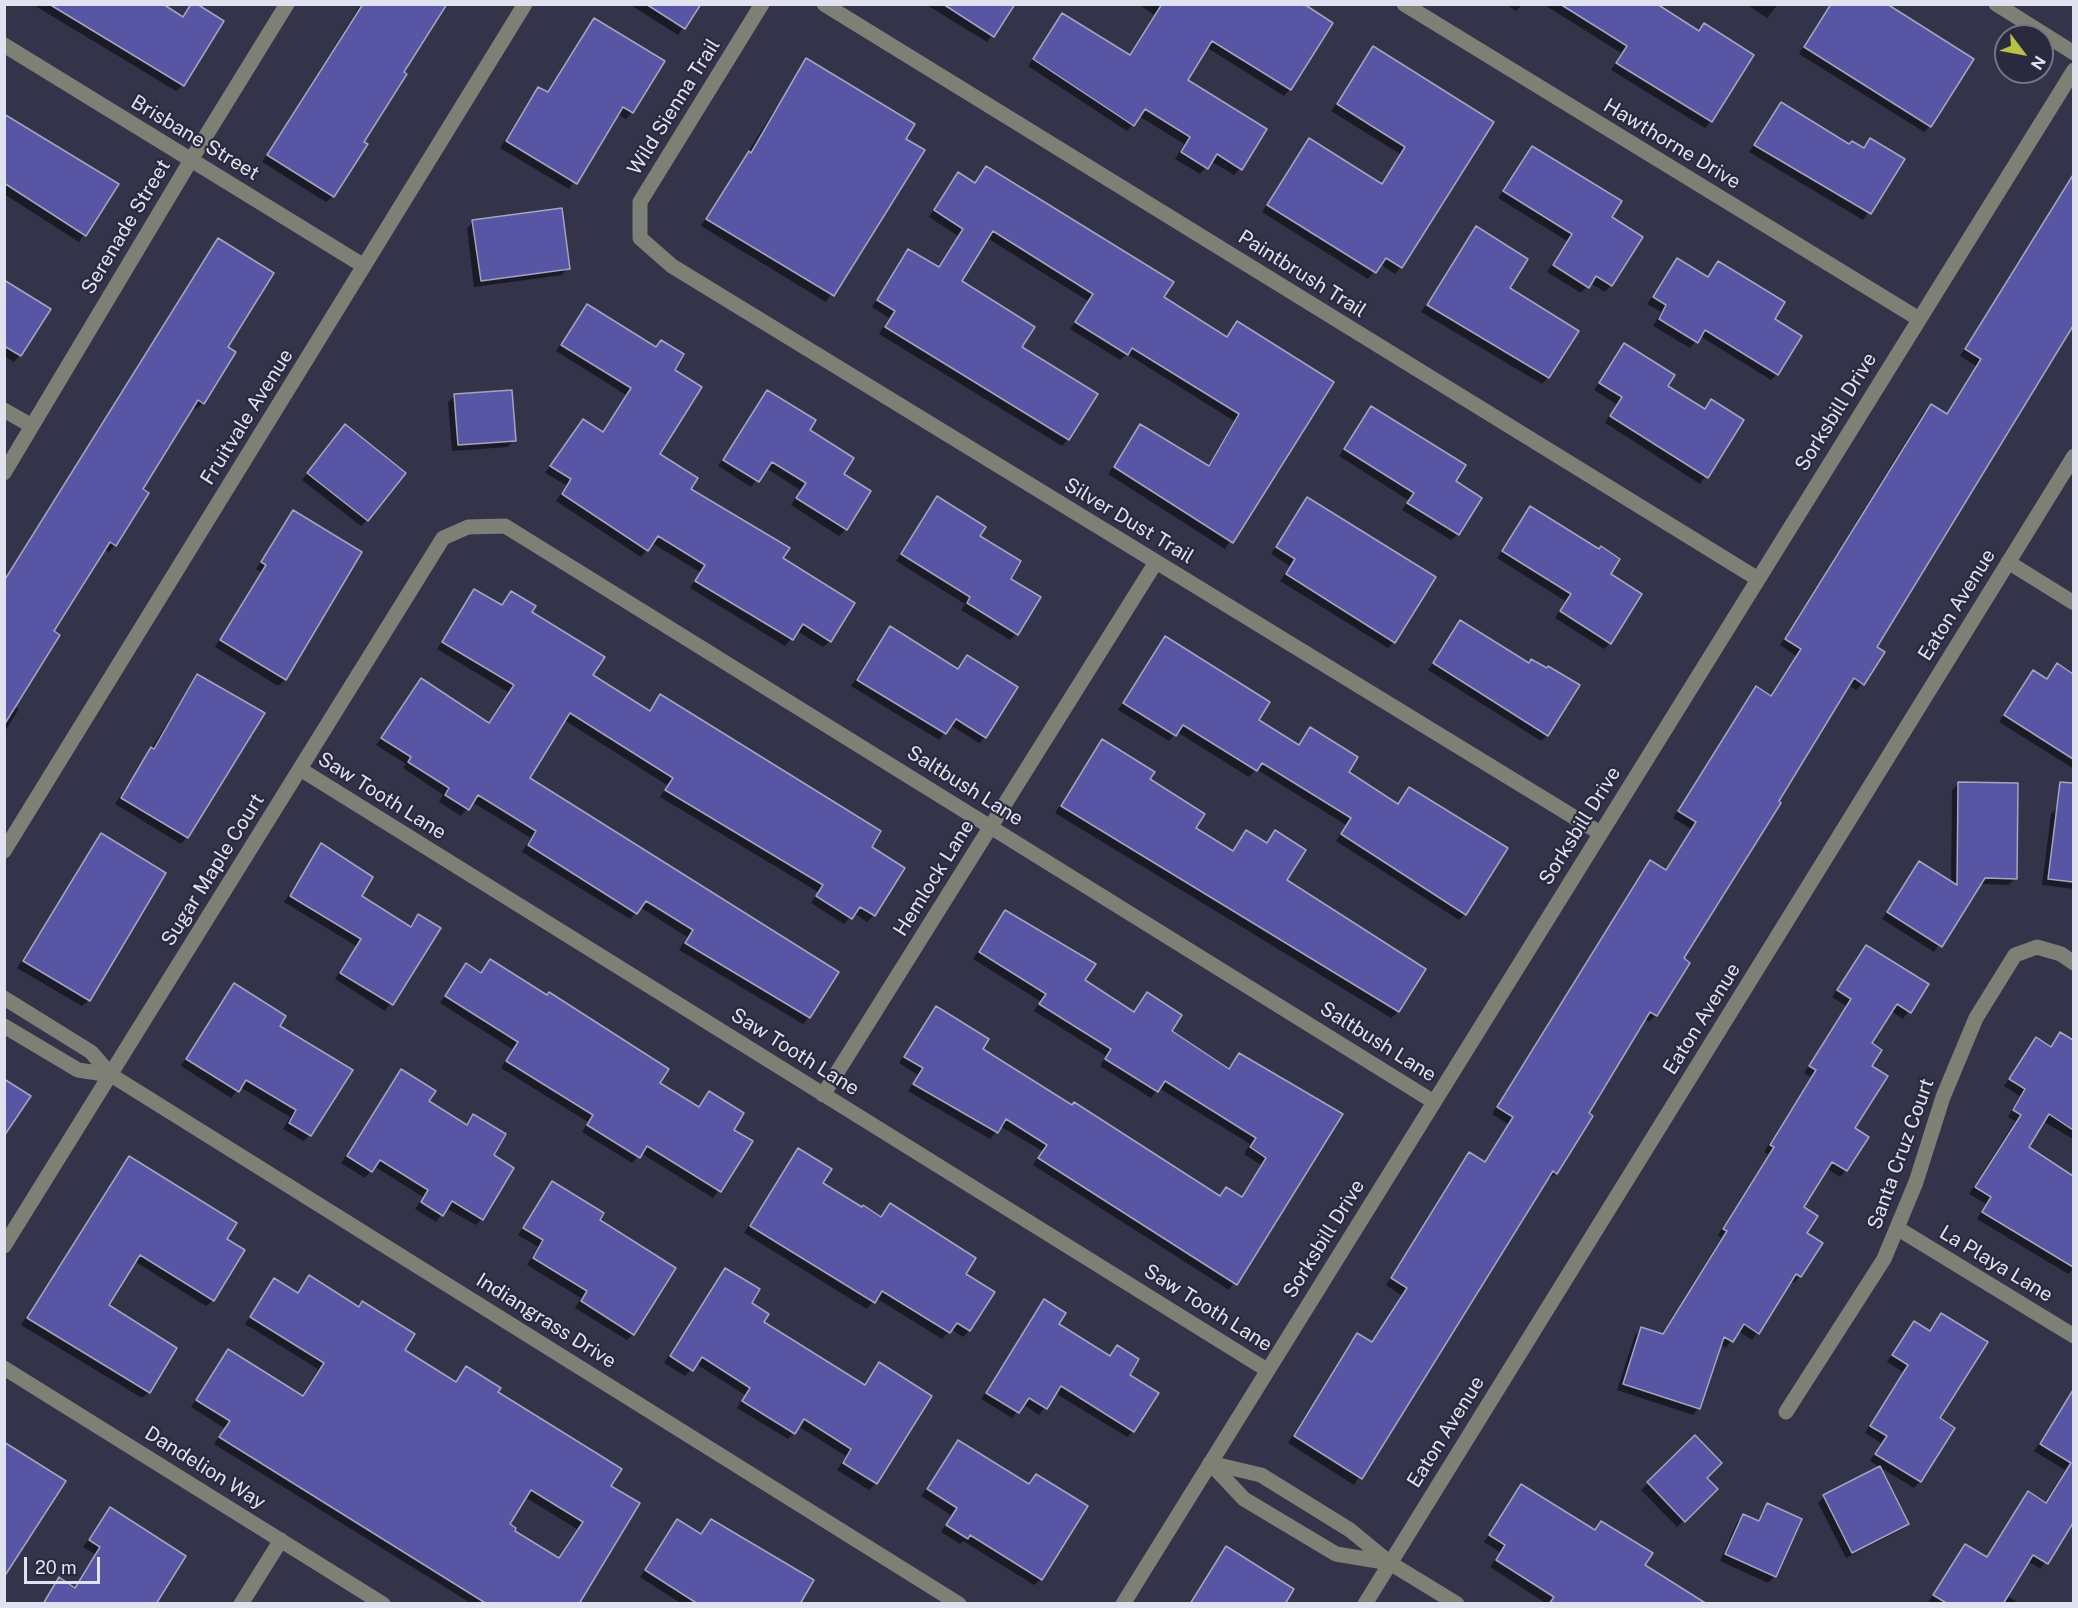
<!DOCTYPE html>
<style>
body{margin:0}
#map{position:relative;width:2078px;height:1608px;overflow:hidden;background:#333449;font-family:"Public Sans",sans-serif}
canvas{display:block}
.frame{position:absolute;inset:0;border:6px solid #e1e2f0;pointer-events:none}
.north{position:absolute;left:1994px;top:24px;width:60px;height:60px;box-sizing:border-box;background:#292a3e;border:2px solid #737485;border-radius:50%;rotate:122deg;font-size:16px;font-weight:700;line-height:24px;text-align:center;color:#e1e2f0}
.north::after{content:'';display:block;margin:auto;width:21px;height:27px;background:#b8c147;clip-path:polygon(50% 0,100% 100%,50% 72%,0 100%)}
.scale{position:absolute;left:24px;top:1557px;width:76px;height:27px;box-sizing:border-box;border:3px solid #e1e2f0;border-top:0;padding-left:8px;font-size:18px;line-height:21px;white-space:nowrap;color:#e1e2f0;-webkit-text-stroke:4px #292a3e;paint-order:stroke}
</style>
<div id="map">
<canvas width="2078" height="1608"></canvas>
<div class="frame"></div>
<div class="north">N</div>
<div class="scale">20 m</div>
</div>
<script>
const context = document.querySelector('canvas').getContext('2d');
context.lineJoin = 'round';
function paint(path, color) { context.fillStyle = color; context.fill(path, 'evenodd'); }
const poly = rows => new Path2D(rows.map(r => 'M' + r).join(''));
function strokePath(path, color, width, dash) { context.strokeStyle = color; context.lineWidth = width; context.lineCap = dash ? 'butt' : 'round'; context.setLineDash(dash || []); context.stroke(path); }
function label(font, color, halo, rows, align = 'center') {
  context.font = font + ' "Public Sans",sans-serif'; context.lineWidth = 4.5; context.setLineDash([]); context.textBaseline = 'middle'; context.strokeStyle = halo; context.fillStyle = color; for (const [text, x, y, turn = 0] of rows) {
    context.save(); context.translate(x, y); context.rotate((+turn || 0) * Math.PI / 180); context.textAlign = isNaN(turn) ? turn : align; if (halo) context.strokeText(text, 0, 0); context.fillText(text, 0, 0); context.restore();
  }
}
paint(poly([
 [32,4,160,4,181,18,192,4,183,85,176,91],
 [361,4,438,4,442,8,333,196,326,202,262,162],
 [629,4,699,4,678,35],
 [925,4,1013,4,987,42],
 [1138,4,1264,4,1290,89,1284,96,1206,47,1186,80,1240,169,1234,175,1211,161,1200,174,1175,159,1184,144,1139,116,1127,131,1028,66,1062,15,1128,56,1154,15],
 [1506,4,1523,4,1516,11],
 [1543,4,1655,4,1698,31,1704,25,1711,121,1705,128,1611,70,1621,53],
 [1746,4,1778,4,1767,18],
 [1830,4,1848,4,1930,126,1924,132,1799,54],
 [594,20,632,112,626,119,617,114,569,189,500,148,532,95,539,88,547,93],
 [1373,48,1491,123,1401,267,1395,274,1380,264,1368,279,1262,212,1309,140,1381,185,1400,154,1331,111],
 [806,60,904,139,923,151,826,302,701,226],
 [1781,104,1848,146,1862,149,1871,140,1903,160,1863,220,1749,152],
 [4,116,117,185,79,242,4,194],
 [1532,148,1610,218,1611,285,1605,292,1590,283,1581,293,1547,272,1567,241,1498,198],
 [986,168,1162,298,1226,337,1237,323,1332,382,1225,549,1108,474,1141,426,1207,467,1234,421,1127,354,1120,360,1070,329,1088,301,987,238,960,282,1020,347,1068,439,1062,446,879,334,889,318,872,307,902,257,908,251,937,268,958,236,929,217,958,174,974,184],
 [2074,174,2074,324,1875,647,1862,684,1856,690,1848,685,1682,959,1656,1015,1649,1022,1644,1018,1587,1113,1556,1173,1550,1179,1547,1177,1354,1485,1288,1443,1351,1341,1357,1335,1371,1343,1401,1295,1386,1285,1463,1160,1469,1154,1484,1163,1508,1124,1492,1114,1644,868,1651,862,1665,871,1691,829,1673,818,1750,695,1756,688,1769,696,1796,656,1780,645,1924,412,1931,406,1945,415,1976,366,1960,356],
 [473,222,568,268,562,275,474,287,467,228],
 [1476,228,1508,288,1548,377,1542,384,1421,312],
 [218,240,226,347,203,403,196,409,192,407,141,490,115,545,109,552,104,549,52,632,14,706,19,709,4,733,4,581],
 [1677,260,1707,278,1718,263,1772,319,1777,374,1771,380,1700,336,1690,348,1653,326,1661,312,1647,304],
 [4,282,20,355,14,362,4,356],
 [587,306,672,370,658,455,689,489,781,559,830,641,823,647,797,631,785,646,690,588,700,572,652,543,641,557,556,501,566,485,545,473,583,421,602,433,626,395,556,351],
 [1624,345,1666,386,1704,409,1711,401,1742,421,1700,484,1605,423,1616,404,1594,390],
 [767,392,807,431,842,474,846,529,839,536,791,505,800,490,766,468,751,487,718,466],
 [455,396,514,440,508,447,452,451,448,402],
 [1371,408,1454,482,1458,534,1451,540,1402,510,1408,500,1339,456],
 [339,433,367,520,361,526,302,480],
 [938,498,978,537,1016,634,1010,640,961,610,965,604,896,561],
 [1308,499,1394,642,1388,648,1280,581,1290,566,1271,554],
 [1530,508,1609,575,1610,643,1604,649,1555,618,1565,601,1497,558],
 [294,512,360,553,285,680,278,686,215,647,261,572,256,569],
 [475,591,501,606,511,593,591,676,648,711,660,696,879,832,870,847,874,915,867,922,854,913,844,924,811,903,818,892,660,797,667,785,564,720,528,778,809,1017,803,1024,679,950,687,937,640,907,630,919,522,852,531,838,472,802,461,816,439,802,443,795,403,768,406,764,376,745,421,680,487,724,508,692,437,649],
 [1460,622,1547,735,1541,741,1428,670],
 [890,628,957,669,967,657,985,737,979,743,950,725,939,740,851,686],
 [1165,638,1257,721,1297,746,1310,729,1347,773,1397,805,1409,789,1465,914,1459,920,1336,841,1346,825,1256,769,1249,777,1177,732,1169,741,1118,710],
 [2057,665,2074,676,2074,769,1999,722,2033,672,2046,680],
 [198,676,187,837,181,844,115,804],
 [1103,741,1148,780,1194,829,1232,852,1246,832,1265,844,1275,832,1285,880,1424,969,1398,1012,1391,1018,1055,813],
 [1958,784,2015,878,2009,885,1979,884,1934,952,1882,919,1919,863,1951,883,1952,790],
 [2058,807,2074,809,2074,889,2042,885,2051,814],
 [101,835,89,1000,82,1006,17,968],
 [321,845,360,896,409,927,419,916,439,929,385,1011,335,979,356,946,284,902],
 [1005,912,1083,981,1133,1013,1147,994,1170,1031,1227,1069,1239,1054,1341,1115,1229,1290,1033,1165,1042,1151,1000,1126,990,1139,908,1091,918,1075,899,1063,936,1008,981,1050,1218,1197,1226,1189,1240,1198,1261,1165,1244,1154,1250,1144,1159,1088,1151,1098,1100,1066,1106,1056,1034,1011,1040,1001,973,959],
 [1866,947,1927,984,1903,1019,1891,1011,1870,1044,1870,1066,1853,1129,1846,1170,1840,1177,1826,1168,1802,1208,1805,1233,1800,1276,1794,1283,1790,1281,1752,1340,1738,1331,1726,1348,1720,1344,1699,1408,1693,1415,1617,1390,1635,1335,1642,1328,1661,1335,1721,1238,1718,1235,1768,1154,1764,1152,1811,1077,1804,1073,1846,1006,1832,997],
 [490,961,658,1083,697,1108,709,1093,732,1130,750,1142,713,1198,641,1153,632,1163,582,1132,588,1122,501,1068,512,1049,440,1003,466,965,480,974],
 [234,985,278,1026,310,1135,303,1141,283,1129,290,1117,240,1087,231,1098,181,1066],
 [2061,1034,2074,1043,2074,1140,2043,1121,2026,1148,2054,1174,2074,1186,2074,1268,2068,1274,1977,1219,1986,1204,1969,1194,2015,1121,2008,1117,2020,1096,2004,1086,2036,1039,2050,1047],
 [401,1071,427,1102,465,1126,473,1116,492,1156,482,1219,476,1225,446,1208,436,1222,415,1209,423,1197,374,1166,365,1178,341,1163],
 [799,1150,821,1183,880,1218,890,1205,964,1275,969,1331,963,1337,951,1329,942,1339,876,1298,867,1309,744,1233],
 [129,1158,225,1239,213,1300,206,1306,134,1261,107,1306,149,1392,142,1398,21,1325],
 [553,1183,598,1221,633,1334,627,1340,575,1308,581,1298,527,1265,538,1247,518,1235],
 [726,1269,762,1323,863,1386,879,1364,876,1483,869,1490,837,1470,846,1456,798,1426,788,1439,737,1408,745,1395,696,1364,685,1376,664,1363],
 [309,1277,357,1308,362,1303,403,1351,454,1383,466,1368,609,1486,577,1604,472,1604,214,1444,224,1428,191,1407,228,1351,301,1397,318,1369,245,1324,274,1280,297,1294],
 [525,1497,577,1529,557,1559,513,1531,508,1525],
 [1044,1301,1057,1324,1109,1357,1117,1347,1128,1375,1133,1431,1127,1437,1055,1393,1039,1415,1023,1404,1012,1418,981,1399],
 [1941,1315,1938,1419,1920,1481,1914,1488,1870,1461,1881,1443,1865,1433,1903,1372,1887,1362,1908,1329,1914,1323,1928,1332],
 [2072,1395,2074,1520,2040,1569,2028,1561,2006,1595,2020,1604,1928,1602,1966,1545,1986,1558,2028,1493,2044,1503,2065,1470,2034,1451],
 [1695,1437,1705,1478,1716,1489,1677,1527,1641,1490],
 [958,1442,1028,1485,1036,1476,1041,1579,1034,1585,963,1541,960,1544,941,1532,951,1515,921,1496],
 [1521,1486,1594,1531,1601,1523,1643,1565,1704,1604,1547,1604,1490,1567,1500,1552,1484,1542],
 [1824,1497,1907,1524,1901,1530,1846,1558,1818,1503],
 [1768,1505,1775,1576,1768,1583,1720,1561,1737,1522,1743,1516,1757,1522],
 [110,1509,154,1604,42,1604,59,1579,74,1588,95,1554,83,1547],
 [677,1521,700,1535,711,1521,797,1604,682,1604,640,1577],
 [1226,1548,1284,1604,1190,1604]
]), '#0007');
const building = poly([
 [49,4,163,4,183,17,191,4,197,4,224,21,184,86,49,4],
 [363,4,447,4,404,72,407,74,364,142,368,144,334,197,267,155,363,4],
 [646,4,701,4,685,29,646,4],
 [943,4,1015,4,994,37,943,4],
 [1162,4,1304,4,1333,23,1291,90,1212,41,1188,80,1267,129,1242,170,1217,154,1208,169,1181,152,1190,137,1145,109,1134,126,1033,59,1062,13,1130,55,1162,4],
 [1560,4,1657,4,1699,31,1704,23,1754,55,1712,122,1616,63,1627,46,1560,4],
 [1831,4,1887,4,1974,59,1931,127,1804,47,1831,4],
 [594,18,665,61,633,113,623,107,577,184,506,141,538,87,548,92,594,18],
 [1373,46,1494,122,1402,268,1386,258,1376,273,1267,205,1309,138,1382,184,1405,147,1337,104,1373,46],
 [806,58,915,124,906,139,925,150,834,296,706,219,749,151,751,153,806,58],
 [1781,102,1849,144,1852,141,1864,148,1870,138,1905,159,1871,214,1754,145,1781,102],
 [4,114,119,184,86,236,4,183,4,114],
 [1532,146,1622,201,1612,217,1643,237,1612,286,1596,276,1589,288,1553,265,1572,234,1503,191,1532,146],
 [986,166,1174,282,1164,297,1227,337,1237,321,1334,382,1233,543,1114,467,1140,424,1209,466,1239,414,1132,348,1128,355,1075,322,1093,294,993,231,962,281,1035,327,1022,347,1098,394,1069,440,885,327,895,311,877,300,908,249,939,267,963,229,934,210,958,172,975,183,986,166],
 [2073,175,2073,326,1877,647,1885,652,1864,685,1854,678,1779,801,1781,803,1684,958,1690,963,1657,1016,1650,1012,1589,1113,1593,1116,1557,1174,1553,1171,1362,1479,1294,1436,1357,1333,1372,1342,1407,1288,1391,1278,1469,1152,1485,1162,1513,1117,1497,1107,1650,860,1666,870,1696,822,1678,811,1756,686,1771,696,1801,649,1785,639,1931,404,1947,414,1981,359,1965,349,2073,175],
 [562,208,570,269,481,281,472,220,562,208],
 [1476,226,1528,259,1510,288,1579,331,1549,378,1427,305,1476,226],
 [218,238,274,273,228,347,236,352,204,404,198,400,143,489,149,493,116,546,110,542,54,631,60,635,4,725,4,581,218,238],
 [1677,258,1708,277,1718,261,1785,302,1775,319,1802,336,1778,375,1705,330,1698,343,1659,319,1666,305,1653,297,1677,258],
 [4,280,51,309,21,356,4,346,4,280],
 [587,304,656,347,661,340,684,354,675,370,702,387,660,454,698,478,691,489,790,548,783,558,855,603,831,642,803,624,793,640,695,581,705,565,658,536,648,551,562,494,571,479,550,466,583,419,603,432,631,388,561,345,587,304],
 [1624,343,1675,375,1668,386,1705,409,1711,399,1744,420,1708,478,1610,416,1622,397,1599,383,1624,343],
 [512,390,516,441,458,445,454,394,512,390],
 [767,390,816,420,810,430,854,458,844,474,871,491,847,530,796,498,806,483,772,462,759,482,723,460,767,390],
 [1371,406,1466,465,1456,481,1482,498,1459,535,1407,503,1414,493,1344,449,1371,406],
 [345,424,406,473,368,521,307,473,345,424],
 [937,496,986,527,980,536,1021,561,1011,579,1041,597,1018,635,967,603,970,597,901,554,937,496],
 [1307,497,1436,577,1395,643,1286,574,1295,559,1276,547,1307,497],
 [1530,506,1599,549,1601,546,1620,559,1611,574,1642,594,1611,644,1560,611,1571,594,1502,551,1530,506],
 [293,510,362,552,286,680,220,640,266,565,261,562,293,510],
 [474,589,502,605,511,591,536,606,532,612,605,657,593,675,650,711,660,694,881,831,872,847,905,868,875,916,860,907,852,919,816,896,823,885,665,790,673,778,570,713,530,778,839,972,810,1018,685,943,693,930,646,901,637,914,528,845,536,831,478,795,469,810,445,795,449,788,408,762,411,757,381,738,421,678,489,723,514,685,442,642,474,589],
 [1460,620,1529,663,1531,659,1547,668,1548,666,1580,685,1548,736,1433,663,1460,620],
 [890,626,958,669,967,655,1018,687,986,738,956,719,946,734,857,680,890,626],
 [1165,636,1270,702,1259,720,1299,745,1310,727,1358,757,1349,772,1398,804,1409,787,1508,848,1466,915,1341,834,1351,818,1262,763,1257,771,1183,725,1176,736,1123,703,1165,636],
 [2057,663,2073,674,2073,759,2004,715,2033,670,2047,679,2057,663],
 [197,674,265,713,188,838,121,798,151,747,154,749,197,674],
 [1102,739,1155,772,1150,779,1205,814,1196,828,1233,851,1246,830,1267,843,1275,830,1306,850,1287,880,1426,969,1399,1012,1061,806,1102,739],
 [1958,782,2018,783,2017,879,1985,878,1942,947,1887,912,1919,861,1957,885,1958,782],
 [2060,782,2073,783,2073,882,2048,879,2060,782],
 [101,833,166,873,90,1001,23,961,101,833],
 [321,843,373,877,362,896,411,927,418,914,441,928,393,1005,340,973,361,939,290,896,321,843],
 [1005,910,1096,964,1085,980,1134,1012,1147,992,1182,1015,1172,1031,1229,1069,1239,1053,1343,1114,1237,1285,1038,1158,1047,1145,1006,1119,998,1133,913,1084,923,1068,904,1057,936,1006,989,1039,983,1049,1072,1105,1074,1102,1220,1196,1226,1187,1242,1197,1266,1158,1250,1147,1256,1138,1165,1081,1158,1092,1105,1059,1111,1049,1039,1004,1046,994,979,952,1005,910],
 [1866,945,1929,984,1911,1013,1897,1004,1872,1043,1882,1050,1872,1066,1888,1076,1855,1128,1869,1137,1847,1171,1832,1162,1804,1207,1818,1216,1807,1233,1823,1243,1801,1277,1796,1274,1759,1334,1744,1324,1733,1342,1724,1337,1700,1409,1623,1384,1641,1327,1663,1334,1727,1231,1723,1229,1774,1147,1770,1145,1816,1070,1809,1066,1851,999,1837,990,1866,945],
 [490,959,547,995,549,992,669,1069,660,1083,699,1107,709,1091,744,1113,734,1130,753,1141,721,1192,647,1146,640,1158,587,1125,593,1115,506,1061,518,1042,445,996,466,963,481,973,490,959],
 [234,983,286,1016,280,1026,353,1070,311,1136,289,1123,296,1110,246,1080,239,1092,186,1059,234,983],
 [2060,1032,2073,1040,2073,1130,2049,1114,2029,1147,2073,1176,2073,1267,1982,1212,1991,1197,1975,1187,2021,1115,2013,1110,2025,1089,2009,1079,2036,1037,2051,1047,2060,1032],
 [401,1069,436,1091,429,1101,467,1125,473,1114,506,1134,494,1155,514,1168,483,1220,452,1201,443,1216,421,1202,428,1190,380,1160,372,1172,347,1156,401,1069],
 [4,1079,31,1096,4,1136,4,1079],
 [798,1148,832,1169,823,1183,862,1207,863,1205,881,1217,890,1203,976,1258,966,1274,995,1292,970,1331,957,1323,950,1333,882,1291,875,1303,750,1226,798,1148],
 [129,1156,237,1223,227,1239,245,1250,214,1301,140,1255,109,1305,177,1348,150,1393,27,1318,129,1156],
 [552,1181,604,1213,600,1220,676,1268,634,1335,581,1301,587,1291,533,1258,543,1240,523,1228,552,1181],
 [725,1268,760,1289,752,1303,769,1314,764,1322,865,1385,879,1362,932,1396,877,1484,843,1463,851,1449,804,1419,795,1434,742,1401,750,1388,702,1357,693,1371,670,1356,725,1268],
 [309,1275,359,1307,362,1301,415,1334,405,1350,456,1382,466,1366,501,1388,498,1392,622,1469,611,1486,640,1503,579,1604,487,1604,219,1437,230,1421,196,1400,228,1349,303,1396,324,1363,250,1317,274,1278,298,1293,309,1275],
 [531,1490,583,1522,559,1558,515,1531,516,1528,510,1524,531,1490],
 [1044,1299,1066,1313,1059,1324,1110,1356,1117,1345,1139,1359,1130,1375,1159,1393,1134,1432,1061,1386,1047,1409,1029,1398,1019,1413,986,1393,1044,1299],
 [1941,1313,1988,1342,1940,1418,1955,1428,1921,1482,1875,1454,1887,1436,1870,1426,1908,1365,1892,1355,1914,1321,1930,1331,1941,1313],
 [2073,1390,2073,1523,2048,1564,2033,1555,2003,1604,1948,1604,1933,1595,1965,1544,1987,1557,2028,1491,2046,1503,2071,1463,2040,1444,2073,1390],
 [1695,1435,1722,1463,1707,1478,1718,1489,1685,1522,1647,1482,1695,1435],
 [958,1440,1029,1484,1036,1474,1088,1506,1042,1580,970,1535,968,1539,946,1525,957,1508,927,1489,958,1440],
 [4,1442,66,1481,4,1577,4,1442],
 [1880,1466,1909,1524,1852,1553,1823,1495,1880,1466],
 [1521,1484,1595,1530,1601,1521,1653,1553,1645,1565,1707,1604,1549,1604,1554,1597,1496,1560,1505,1545,1489,1535,1521,1484],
 [1767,1503,1802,1519,1776,1577,1725,1554,1743,1514,1759,1521,1767,1503],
 [110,1507,186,1556,156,1604,43,1604,59,1577,75,1588,100,1547,89,1540,110,1507],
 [677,1519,701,1534,711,1519,814,1580,800,1604,698,1604,645,1570,677,1519],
 [1226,1546,1294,1589,1285,1604,1190,1604,1226,1546]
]);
paint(building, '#5856a4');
strokePath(building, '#a3a5be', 1.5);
strokePath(poly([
 [762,4,640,202,640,238,672,266,1600,833],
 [824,4,1758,579],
 [1404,4,1919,319],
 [1996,4,2074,53],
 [4,45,364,266],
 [4,410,32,426],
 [4,473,191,160,287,4],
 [2008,562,2074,603],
 [300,769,1267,1370],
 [4,851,525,4],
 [4,998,91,1052,111,1075,959,1604],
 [4,1026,78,1070,111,1075],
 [823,1095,1156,562],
 [1897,1228,2074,1336],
 [4,1246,443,538,468,527,505,526,1434,1102],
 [4,1368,383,1604],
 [1786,1412,1884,1259,1916,1182,1943,1097,1976,1018,2015,955,2037,947,2061,954,2074,963],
 [1390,1563,1336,1554,1244,1499,1210,1463,1261,1475,1350,1530,1390,1563,1457,1604],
 [241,1604,281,1540],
 [1123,1604,2074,70],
 [1365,1604,2074,456]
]), '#7f8075', 15);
label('20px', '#e1e2f0', '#292a3e', [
 ["Wild Sienna Trail",674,107,-58],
 ["Brisbane Street",195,138,31],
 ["Hawthorne Drive",1672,144,31],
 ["Serenade Street",126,227,-59],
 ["Paintbrush Trail",1302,274,32],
 ["Sorksbill Drive",1836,412,-58],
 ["Fruitvale Avenue",247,417,-58],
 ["Silver Dust Trail",1129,521,31],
 ["Eaton Avenue",1957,605,-58],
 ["Saltbush Lane",965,786,32],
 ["Saw Tooth Lane",382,796,32],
 ["Sorksbill Drive",1580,826,-58],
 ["Sugar Maple Court",213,870,-58],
 ["Hemlock Lane",934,878,-58],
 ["Eaton Avenue",1702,1019,-58],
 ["Saltbush Lane",1378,1042,32],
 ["Saw Tooth Lane",795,1052,32],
 ["Santa Cruz Court",1901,1154,-70],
 ["Sorksbill Drive",1324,1239,-58],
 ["La Playa Lane",1996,1264,31],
 ["Saw Tooth Lane",1208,1308,32],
 ["Indiangrass Drive",546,1321,32],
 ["Eaton Avenue",1446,1432,-58],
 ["Dandelion Way",205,1468,32]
]);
</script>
